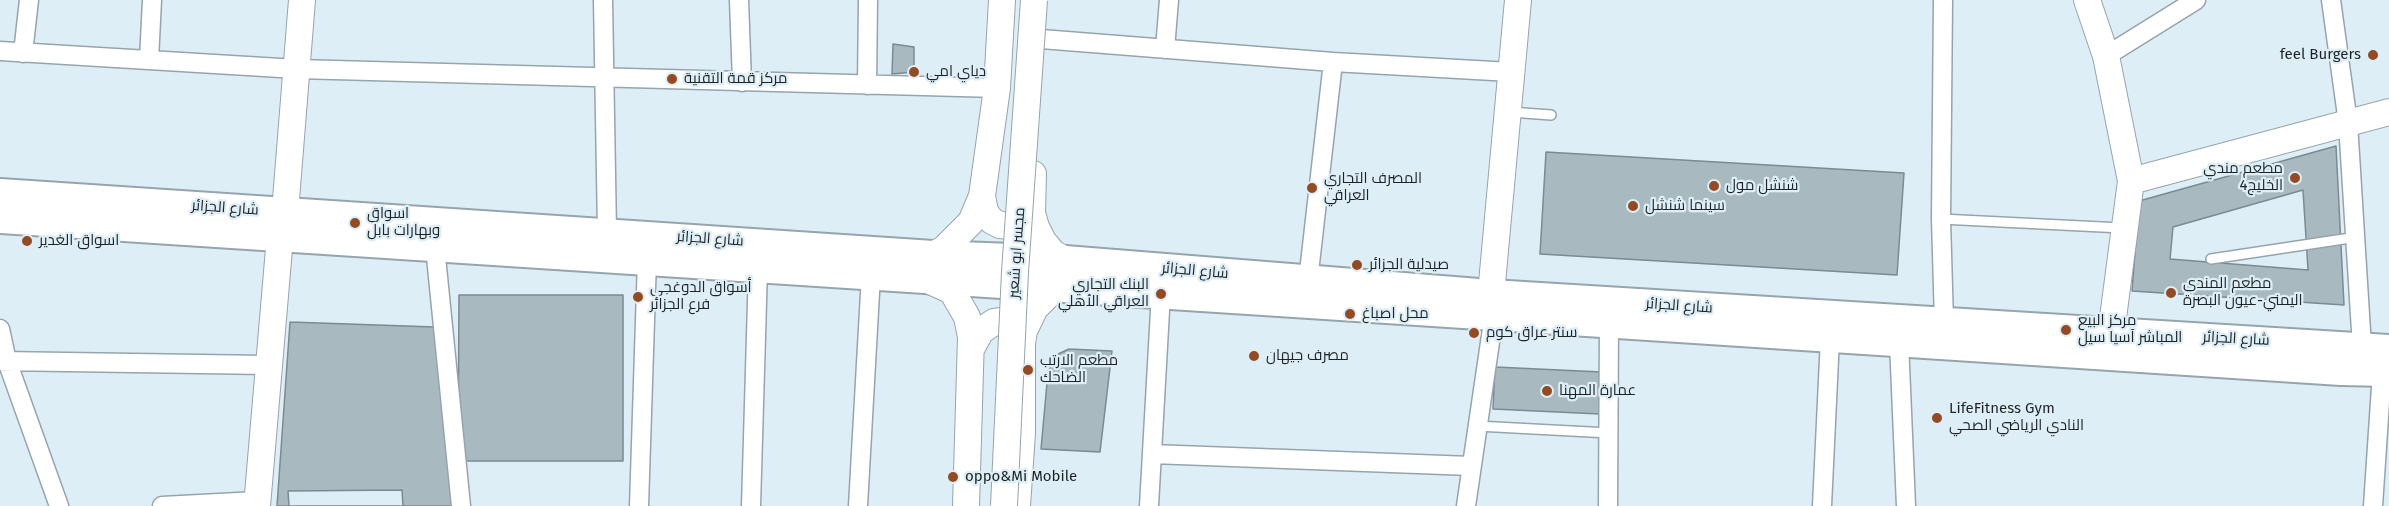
<!DOCTYPE html>
<meta charset="utf-8">
<style>
body{margin:0}
canvas{display:block;background:#deeef6}
</style>
<canvas width="2389" height="506"></canvas>
<script>
const context = document.querySelector('canvas').getContext('2d');
context.lineJoin = 'round';
function paint(path, color) { context.fillStyle = color; context.fill(path, 'evenodd'); }
const poly = rows => new Path2D(rows.map(r => 'M' + r).join(''));
function strokePath(path, color, width, dash) { context.strokeStyle = color; context.lineWidth = width; context.lineCap = dash ? 'butt' : 'round'; context.setLineDash(dash || []); context.stroke(path); }
function label(font, color, halo, rows, align = 'center') {
  context.font = font + ' "Fira Sans",Cairo,sans-serif'; context.lineWidth = 4.5; context.setLineDash([]); context.textBaseline = 'middle'; context.strokeStyle = halo; context.fillStyle = color; for (const [text, x, y, turn = 0] of rows) {
    context.save(); context.translate(x, y); context.rotate((+turn || 0) * Math.PI / 180); context.textAlign = isNaN(turn) ? turn : align; if (halo) context.strokeText(text, 0, 0); context.fillText(text, 0, 0); context.restore();
  }
}
const building = poly([
 [893,44,914,47,914,72,892,74,893,44],
 [2336,146,2344,305,2132,291,2139,201,2336,146],
 [2303,190,2308,270,2170,259,2173,227,2303,190],
 [1546,152,1904,173,1897,275,1540,254,1546,152],
 [459,295,623,295,623,461,458,461,459,295],
 [290,322,435,327,454,506,277,506,290,322],
 [1069,349,1112,351,1100,452,1041,449,1048,372,1056,355,1069,349],
 [1495,367,1602,372,1600,414,1493,409,1495,367],
 [402,490,403,506,289,506,288,491,402,490]
]);
paint(building, '#a9b9c0');
strokePath(building, '#7c8a91', 1.5);
const lane = poly([
 [1510,112,1551,115],
 [1941,219,2122,228],
 [2211,259,2357,237],
 [1477,426,1609,433]
]);
const street = poly([
 [603,0,607,232],
 [739,0,742,82],
 [1943,0,1941,219,1944,323],
 [2331,0,2348,123,2362,347],
 [1041,39,1333,62,1511,72],
 [1165,49,1169,0],
 [0,51,297,69,997,88],
 [23,53,29,0],
 [2106,56,2196,0],
 [149,60,152,0],
 [867,85,868,0],
 [435,247,461,506],
 [1308,281,1333,62],
 [0,329,7,361,59,506],
 [1899,342,1906,506],
 [0,361,267,365],
 [1152,454,1471,466],
 [162,506,257,501],
 [639,506,647,259],
 [751,506,758,268],
 [858,506,871,275],
 [1149,506,1161,293],
 [1466,506,1494,315],
 [1608,506,1609,322],
 [1822,506,1830,338],
 [2373,506,2382,372]
]);
const secondary = poly([
 [2087,0,2106,56,2131,181,2111,333],
 [1033,174,1032,213,1036,227,1043,241,1053,253,1065,260],
 [2131,181,2389,112],
 [982,196,985,212,992,221,1000,225,1011,226,1020,221,1029,206],
 [285,212,302,0],
 [933,255,944,249,971,222,982,196,997,88,1002,0],
 [930,281,952,291,967,317,971,337,966,506],
 [1491,294,1518,0],
 [971,349,981,331,994,322,1002,321,1010,325,1016,330,1022,343],
 [257,506,280,237],
 [1017,506,1022,433,1022,343,1024,331,1035,308,1052,291,1061,286]
]);
const primary = poly([
 [0,193,933,255,1065,260,1491,294,2389,349],
 [0,219,2341,371,2389,372]
]);
strokePath(lane, '#96a5ab', 12);
strokePath(street, '#96a5ab', 21);
strokePath(secondary, '#96a5ab', 28);
strokePath(primary, '#96a5ab', 32);
strokePath(lane, '#fff', 9);
strokePath(street, '#fff', 18);
strokePath(secondary, '#fff', 26);
strokePath(primary, '#fff', 28);
const secondaryBridge = poly([
 [1004,506,1015,272,1034,0]
]);
strokePath(secondaryBridge, '#96a5ab', 28, []);
strokePath(secondaryBridge, '#fff', 26);
for (const [x, y, r, color] of [
 [2373,55,6,"#924b25"],
 [914,72,6,"#924b25"],
 [672,79,6,"#924b25"],
 [2295,178,6,"#924b25"],
 [1714,186,6,"#924b25"],
 [1312,188,6,"#924b25"],
 [1633,206,6,"#924b25"],
 [355,223,6,"#924b25"],
 [27,241,6,"#924b25"],
 [1357,265,6,"#924b25"],
 [2171,293,6,"#924b25"],
 [1161,294,6,"#924b25"],
 [638,297,6,"#924b25"],
 [1350,314,6,"#924b25"],
 [2066,330,6,"#924b25"],
 [1474,333,6,"#924b25"],
 [1254,356,6,"#924b25"],
 [1028,370,6,"#924b25"],
 [1547,391,6,"#924b25"],
 [1937,418,6,"#924b25"],
 [953,477,6,"#924b25"]
]) { const dot = new Path2D(); dot.arc(x, y, r, 0, 2 * Math.PI); context.fillStyle = color; context.fill(dot); strokePath(dot, '#deeef6', 2); }
label('15px', '#1d2326', '#deeef6', [
 ["feel Burgers",2361,55,"right"],
 ["دياي امي",926,72],
 ["مركز قمة التقنية",684,79],
 ["مطعم مندي",2283,169,"right"],
 ["الخليج4",2283,186,"right"],
 ["المصرف التجاري",1324,179],
 ["العراقي",1324,196],
 ["شنشل مول",1726,186],
 ["سينما شنشل",1645,206],
 ["اسواق",367,214],
 ["وبهارات بابل",367,231],
 ["اسواق الغدير",39,241],
 ["صيدلية الجزائر",1369,265],
 ["مطعم المندي",2183,284],
 ["اليمني-عيون البصرة",2183,301],
 ["البنك التجاري",1149,285,"right"],
 ["العراقي الأهلي",1149,302,"right"],
 ["أسواق الدوغجي",650,288],
 ["فرع الجزائر",650,305],
 ["محل اصباغ",1362,314],
 ["مركز البيع",2078,321],
 ["المباشر آسيا سيل",2078,338],
 ["سنتر عراق كوم",1486,333],
 ["مصرف جيهان",1266,356],
 ["مطعم الارتب",1040,361],
 ["الضاحك",1040,378],
 ["عمارة المهنا",1559,391],
 ["LifeFitness Gym",1949,409],
 ["النادي الرياضي الصحي",1949,426],
 ["oppo&Mi Mobile",965,477]
], 'left');
label('15px', '#1d2326', '#deeef6', [
 ["شارع الجزائر",225,208,4],
 ["شارع الجزائر",710,239,4],
 ["مجسر ابو شعير",1017,253,-86],
 ["شارع الجزائر",1195,271,5],
 ["شارع الجزائر",1679,306,4],
 ["شارع الجزائر",2236,339,3]
]);
</script>
